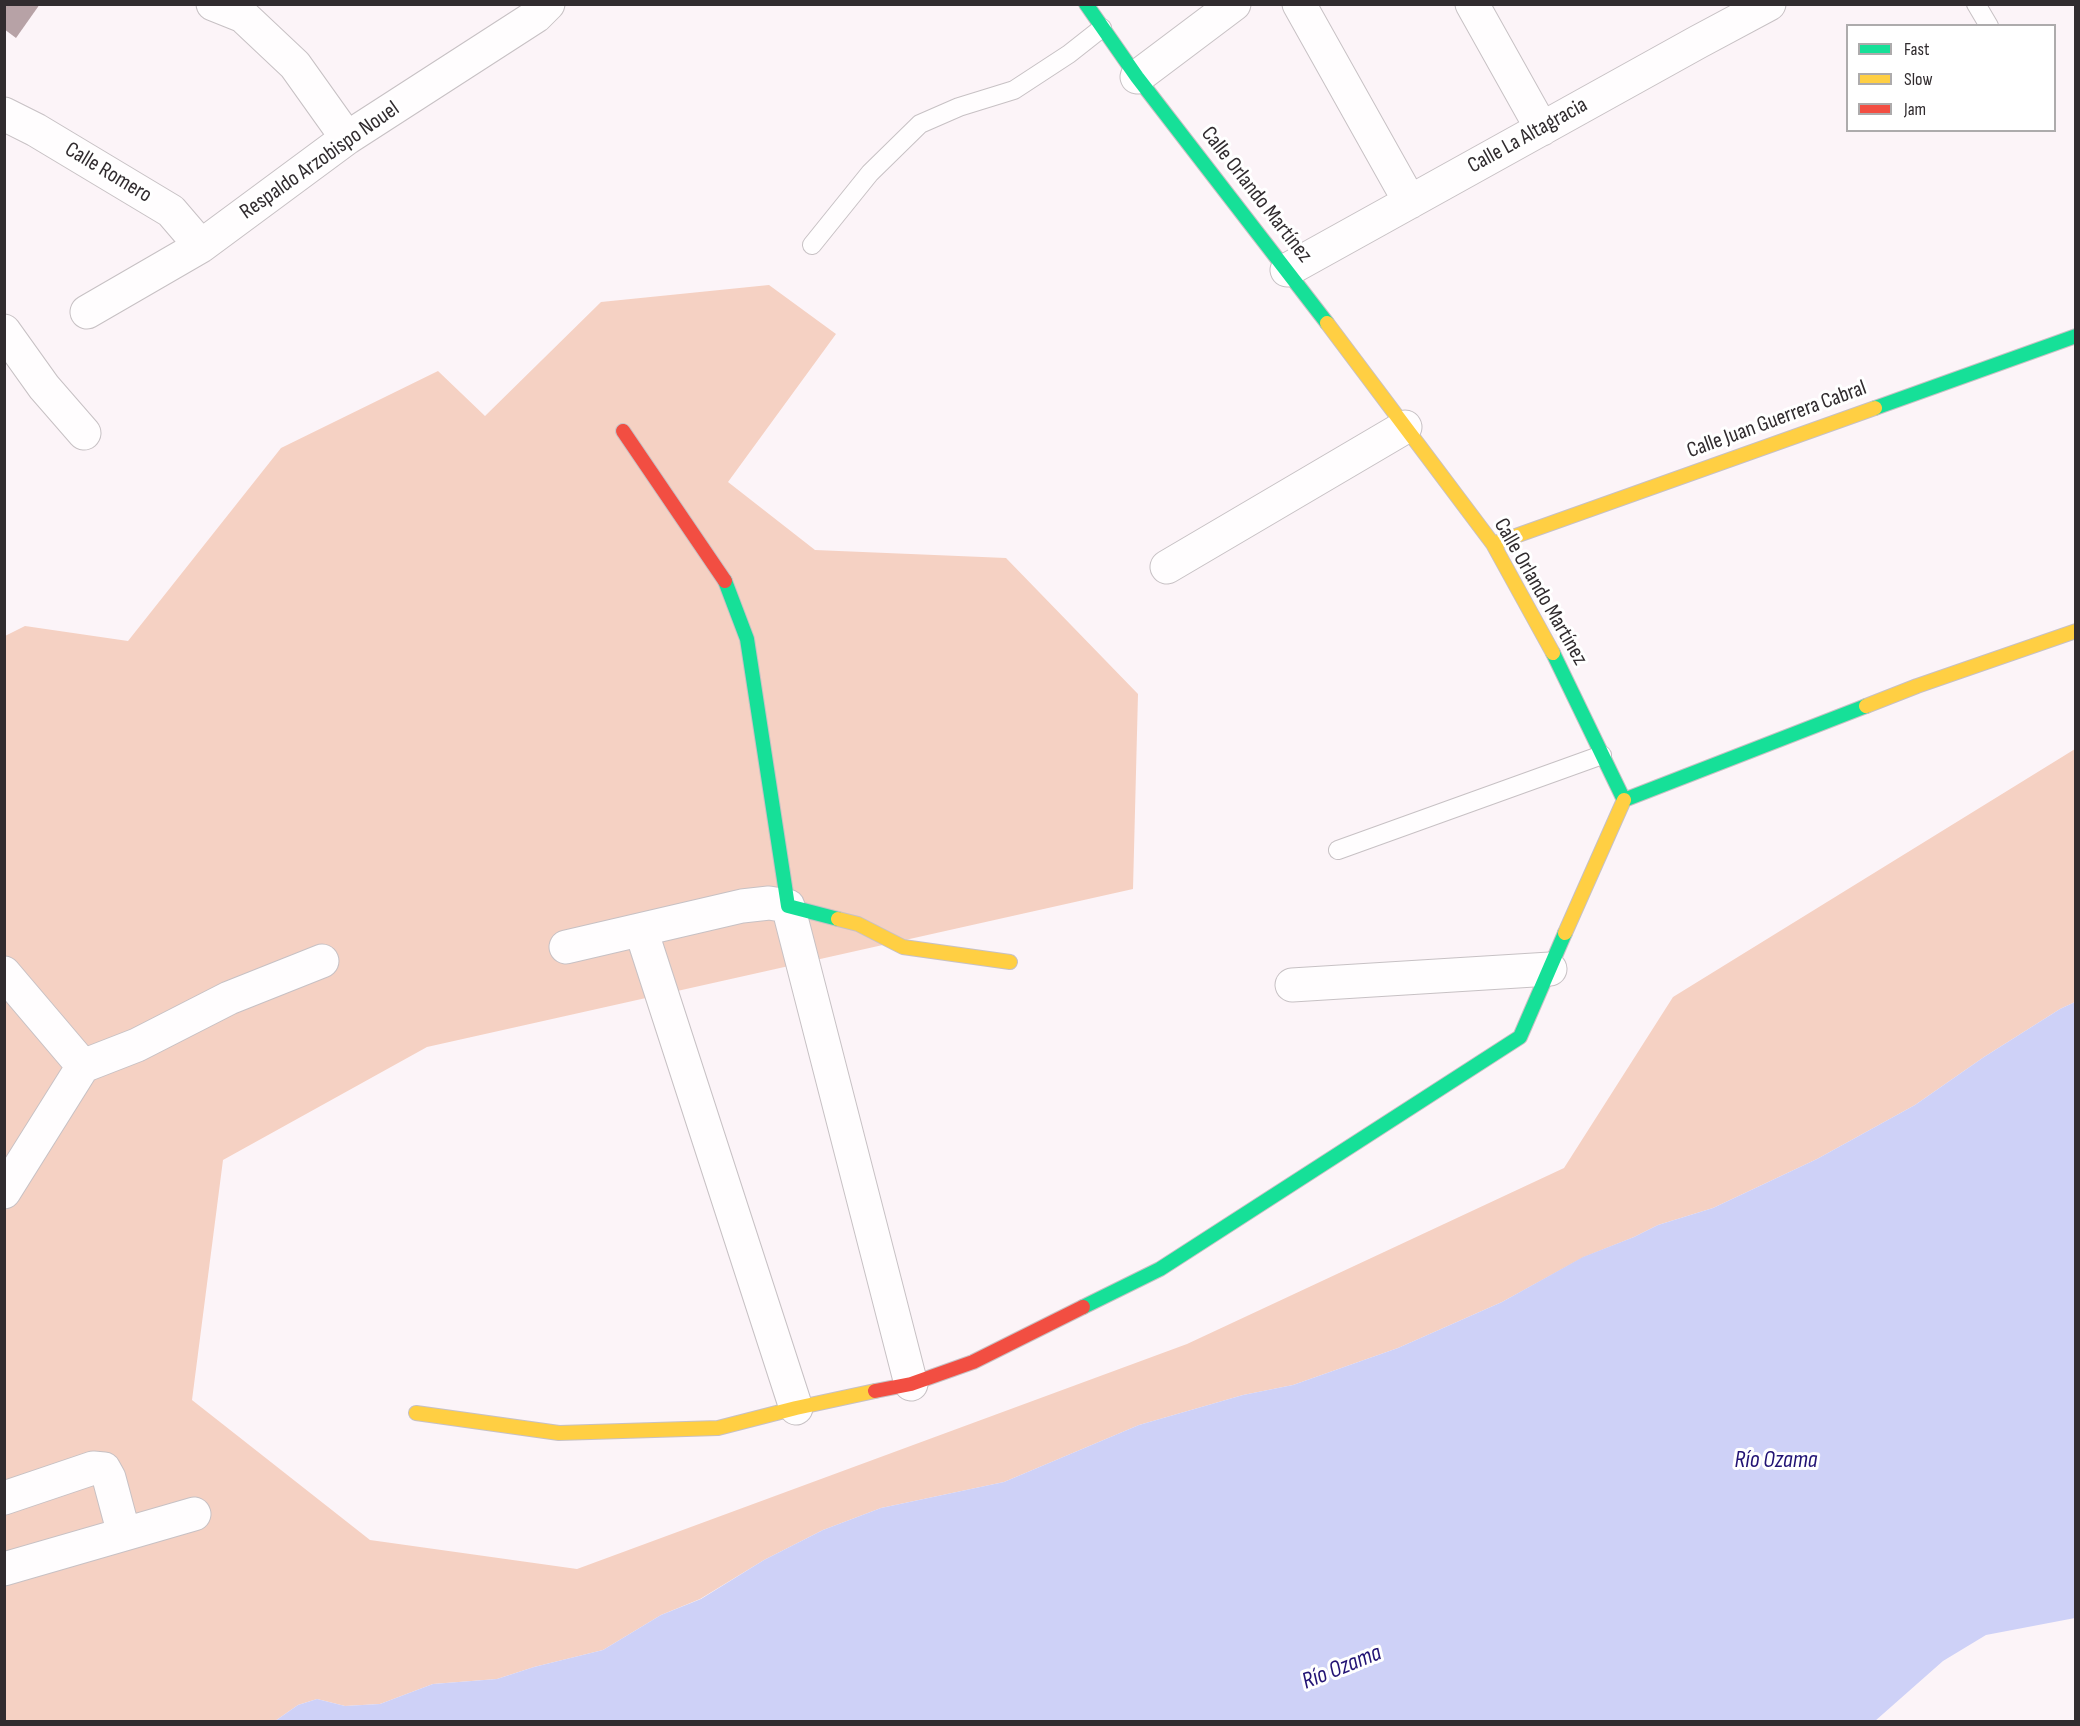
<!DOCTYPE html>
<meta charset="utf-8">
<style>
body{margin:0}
#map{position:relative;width:2080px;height:1726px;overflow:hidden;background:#fcf4f8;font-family:"Sofia Sans Condensed",sans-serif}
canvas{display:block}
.frame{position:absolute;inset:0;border:6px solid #312c2f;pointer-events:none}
.legend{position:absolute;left:1846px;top:24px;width:210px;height:108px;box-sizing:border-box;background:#fff;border:2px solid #adabac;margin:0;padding:8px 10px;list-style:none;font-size:18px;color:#312c2f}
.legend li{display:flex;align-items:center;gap:12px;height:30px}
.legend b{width:30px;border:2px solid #adabac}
</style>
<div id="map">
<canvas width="2080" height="1726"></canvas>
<div class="frame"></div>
<ul class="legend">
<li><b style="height:8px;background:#16e098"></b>Fast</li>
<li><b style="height:8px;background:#ffcf43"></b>Slow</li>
<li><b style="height:8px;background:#f24e42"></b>Jam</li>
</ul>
</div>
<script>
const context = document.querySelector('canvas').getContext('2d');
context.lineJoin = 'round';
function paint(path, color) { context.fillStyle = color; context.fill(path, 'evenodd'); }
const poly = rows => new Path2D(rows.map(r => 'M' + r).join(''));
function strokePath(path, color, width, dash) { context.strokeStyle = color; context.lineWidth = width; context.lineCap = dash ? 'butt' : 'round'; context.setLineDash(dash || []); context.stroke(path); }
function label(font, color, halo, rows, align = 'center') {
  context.font = font + ' "Sofia Sans Condensed",sans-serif'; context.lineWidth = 6; context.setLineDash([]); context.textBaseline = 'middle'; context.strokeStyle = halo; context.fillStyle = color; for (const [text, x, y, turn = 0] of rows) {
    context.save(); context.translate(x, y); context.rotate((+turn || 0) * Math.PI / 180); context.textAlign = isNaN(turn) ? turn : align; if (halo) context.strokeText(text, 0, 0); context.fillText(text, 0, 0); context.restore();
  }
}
paint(poly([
 [769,285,836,334,728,482,815,550,1006,558,1138,694,1133,889,427,1047,223,1160,192,1400,370,1540,577,1569,1187,1344,1564,1168,1673,997,2075,749,2075,1002,2060,1009,1984,1057,1915,1105,1817,1159,1713,1208,1658,1225,1634,1237,1584,1257,1502,1302,1398,1348,1293,1385,1243,1395,1139,1425,1004,1482,881,1508,823,1530,764,1560,700,1599,661,1615,603,1650,534,1667,497,1679,433,1684,380,1704,345,1706,317,1699,298,1705,275,1721,5,1722,5,636,25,626,128,641,281,448,438,371,485,416,601,302]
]), '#f5d1c3');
paint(poly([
 [2075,1002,2075,1618,1986,1635,1943,1661,1875,1721,275,1721,298,1705,317,1699,345,1706,380,1704,433,1684,497,1679,534,1667,603,1650,661,1615,701,1599,764,1560,823,1530,881,1508,1004,1482,1139,1425,1243,1395,1293,1385,1398,1348,1502,1302,1583,1257,1634,1237,1658,1225,1713,1208,1817,1159,1915,1105,1984,1057,2060,1009]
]), '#ced1f7');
paint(poly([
 [4,4,40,4,16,38,4,29]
]), '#b7a2a6');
const lane = poly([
 [1976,4,1989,26],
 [812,245,870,173,920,124,959,107,1014,90,1069,54,1102,28],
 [1338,850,1602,755]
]);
const street = poly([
 [213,4,243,16,295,65,347,138],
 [1299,4,1410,202],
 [1472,4,1542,129],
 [1137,77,1234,4],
 [4,114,36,130,171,211,201,246],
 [1287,270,1698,42,1769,4],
 [87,312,201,246,347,138,536,16,548,4],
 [4,331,44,387,84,433],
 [1167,567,1405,427],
 [641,930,796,1408],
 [566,947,742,906,769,903,788,906,911,1384],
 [4,973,83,1066,137,1045,229,998,322,961],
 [1292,985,1550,969],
 [4,1192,83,1066],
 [4,1498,93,1468,104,1469,109,1478,124,1534],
 [4,1569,194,1514]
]);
const fast = poly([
 [1086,4,1137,77,1327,323],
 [1875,408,2076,336],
 [725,581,747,639,788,906,838,919],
 [1553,653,1624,800,1866,706],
 [1083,1307,1160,1269,1520,1037,1565,933]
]);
const slow = poly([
 [1327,323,1493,544,1553,653],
 [1493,544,1875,408],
 [1866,706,1917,686,2076,631],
 [838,919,858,924,903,947,1010,962],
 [1565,933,1624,800],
 [416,1413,559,1433,718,1428,796,1408,875,1391]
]);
const jam = poly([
 [623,431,725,581],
 [875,1391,911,1384,973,1362,1083,1307]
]);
strokePath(lane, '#c7c1c4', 20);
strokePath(street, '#c7c1c4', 35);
strokePath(fast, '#c7c1c4', 16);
strokePath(slow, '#c7c1c4', 16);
strokePath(jam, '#c7c1c4', 16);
strokePath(lane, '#fffdfe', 18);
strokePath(street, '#fffdfe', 33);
strokePath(fast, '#16e098', 14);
strokePath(slow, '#ffcf43', 14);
strokePath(jam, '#f24e42', 14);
label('22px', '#312c2f', '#fff', [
 ["Calle La Altagracia",1528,136,-29],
 ["Respaldo Arzobispo Nouel",320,161,-35],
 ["Calle Romero",108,173,31],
 ["Calle Orlando Martínez",1256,195,52],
 ["Calle Juan Guerrera Cabral",1777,420,-20],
 ["Calle Orlando Martínez",1540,592,60]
]);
label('italic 24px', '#221374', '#fff', [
 ["Río Ozama",1776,1461],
 ["Río Ozama",1342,1668,-22]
]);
</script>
